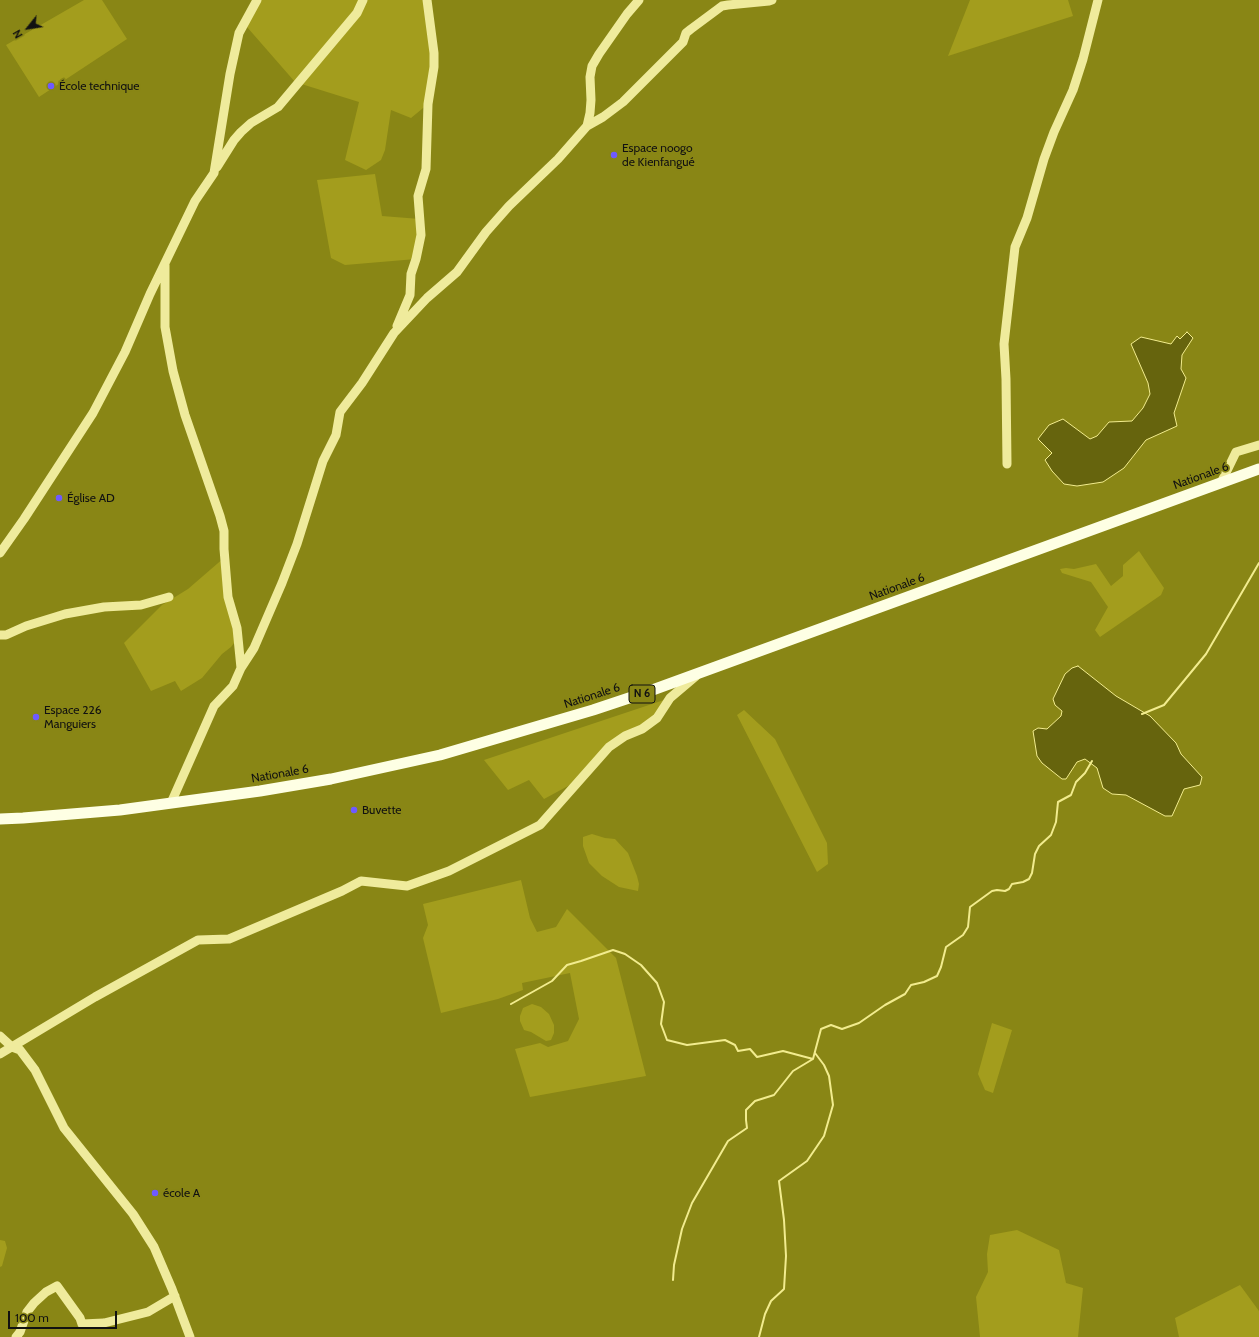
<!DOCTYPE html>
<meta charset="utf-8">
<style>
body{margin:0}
#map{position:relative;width:1259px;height:1337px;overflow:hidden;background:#898615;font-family:Cabin,sans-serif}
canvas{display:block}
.north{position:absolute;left:8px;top:8px;width:40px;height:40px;-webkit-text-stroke:3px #898615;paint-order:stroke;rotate:240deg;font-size:11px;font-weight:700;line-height:16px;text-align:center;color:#111}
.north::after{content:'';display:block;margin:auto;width:14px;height:18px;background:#111;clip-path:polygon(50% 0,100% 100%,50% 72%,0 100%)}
.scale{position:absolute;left:8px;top:1311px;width:109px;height:18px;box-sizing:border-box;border:2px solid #111;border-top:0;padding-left:5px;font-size:12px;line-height:14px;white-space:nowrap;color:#111;-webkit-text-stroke:3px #898615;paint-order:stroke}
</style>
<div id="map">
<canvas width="1259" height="1337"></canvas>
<div class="north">N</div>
<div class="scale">100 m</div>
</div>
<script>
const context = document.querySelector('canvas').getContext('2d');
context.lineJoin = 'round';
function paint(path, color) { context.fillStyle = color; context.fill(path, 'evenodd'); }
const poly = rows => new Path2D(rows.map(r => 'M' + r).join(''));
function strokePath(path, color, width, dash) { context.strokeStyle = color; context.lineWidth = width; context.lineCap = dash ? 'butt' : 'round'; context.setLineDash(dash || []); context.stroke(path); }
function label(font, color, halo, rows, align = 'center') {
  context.font = font + ' Cabin,sans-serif'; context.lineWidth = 3.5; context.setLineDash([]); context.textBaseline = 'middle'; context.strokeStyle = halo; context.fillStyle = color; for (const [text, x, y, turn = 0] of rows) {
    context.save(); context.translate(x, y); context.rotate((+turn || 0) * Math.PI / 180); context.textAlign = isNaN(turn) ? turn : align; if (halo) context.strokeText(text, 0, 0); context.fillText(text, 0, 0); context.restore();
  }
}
paint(poly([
 [84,0,102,0,127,39,39,97,6,45],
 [257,0,422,0,427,2,434,53,428,104,411,118,391,110,385,150,381,160,366,170,345,160,359,102,295,82,247,27],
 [970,0,1068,0,1073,16,948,56],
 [375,174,382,216,420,219,416,259,345,265,331,258,317,180],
 [1139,551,1164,588,1161,595,1100,637,1095,630,1108,607,1091,582,1062,573,1060,569,1066,568,1074,569,1096,564,1111,586,1123,576,1123,565],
 [225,557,238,638,231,647,222,654,202,678,181,691,175,681,151,691,124,643,162,605,188,589],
 [670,698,657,718,625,736,581,779,544,799,529,780,508,790,484,760],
 [744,710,775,739,827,843,828,864,817,872,737,715],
 [592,834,605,838,615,839,628,853,637,876,639,884,638,891,619,887,602,876,589,863,583,846,583,837],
 [521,880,530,918,537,932,556,927,567,909,616,958,646,1076,530,1097,515,1049,540,1043,548,1047,568,1041,579,1019,570,973,522,983,523,990,498,999,441,1013,423,938,428,925,423,904],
 [532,1004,541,1007,549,1014,554,1025,554,1033,551,1040,546,1041,531,1032,524,1030,520,1021,520,1016,523,1008],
 [992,1023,1012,1030,993,1093,985,1090,978,1074],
 [1017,1230,1059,1250,1066,1283,1083,1288,1078,1337,980,1337,976,1297,988,1272,987,1254,990,1235],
 [0,1240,5,1241,7,1248,2,1266,0,1267],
 [1240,1285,1259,1311,1259,1337,1179,1337,1175,1318]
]), '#a39d1d');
const water = poly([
 [1187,332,1193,338,1182,355,1181,369,1186,378,1174,413,1177,426,1146,440,1124,468,1103,482,1077,486,1064,484,1052,471,1045,460,1052,453,1038,439,1049,425,1063,419,1090,439,1097,436,1109,422,1132,421,1143,408,1150,394,1148,383,1131,344,1141,337,1171,344,1177,336,1180,339,1187,332],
 [1078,666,1116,696,1150,716,1176,743,1181,754,1202,777,1200,785,1184,789,1172,816,1165,816,1126,795,1112,794,1103,788,1097,768,1085,759,1077,762,1066,779,1062,779,1042,763,1037,756,1033,731,1038,728,1047,729,1061,716,1062,711,1055,705,1053,699,1065,674,1072,668,1078,666]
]);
paint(water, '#66640d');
strokePath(water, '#f2ec8e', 1);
strokePath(poly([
 [1142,714,1164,705,1206,654,1259,563],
 [511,1004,552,981,567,965,581,961,613,950,625,954,641,965,657,983,664,1002,661,1024,667,1040,687,1045,725,1040,735,1045,738,1051,750,1049,757,1057,783,1051,813,1059],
 [673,1280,674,1265,682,1229,692,1203,728,1141,747,1128,746,1120,746,1110,755,1101,774,1095,793,1071,813,1059,821,1029,831,1025,842,1029,859,1023,885,1005,905,994,911,985,924,982,937,976,941,967,946,947,963,935,968,927,970,907,992,891,997,890,1005,891,1009,889,1012,884,1023,882,1029,879,1032,873,1035,854,1039,846,1051,835,1056,822,1058,802,1071,795,1076,782,1085,773,1092,761],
 [759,1337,765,1314,771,1301,784,1289,786,1256,784,1220,779,1181,807,1161,824,1136,833,1105,829,1076,824,1065,815,1053]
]), '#f2ec8e', 2);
strokePath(poly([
 [587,126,590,113,591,100,590,77,592,66,599,54,627,14,639,0],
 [217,167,234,140,241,132,251,123,278,107,357,13,363,0],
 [165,265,165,327,173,371,185,415,220,516,224,531,224,549,228,597,237,628,241,668,233,686,214,706,171,803],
 [397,326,410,295,411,274,416,259,421,235,418,196,426,169,428,104,434,67,434,53,427,0],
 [1007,464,1006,379,1004,344,1015,247,1027,218,1044,159,1054,132,1073,90,1083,59,1098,0],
 [1221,483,1236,452,1259,445],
 [0,553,24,519,93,413,125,352,150,294,195,201,214,173,230,74,239,33,257,0],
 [0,635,6,635,26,626,65,614,104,607,141,605,169,597],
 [241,668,254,648,282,583,297,544,323,461,336,435,340,412,362,383,394,333,427,298,457,272,486,232,509,206,558,159,587,126,603,117,623,102,683,42,686,33,691,29,722,6,728,5,769,1,772,0],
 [0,1036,12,1047,20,1050,35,1070,64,1128,133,1214,154,1247,172,1289,190,1337],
 [0,1054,95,997,198,940,229,939,342,891,361,881,407,886,449,871,540,825,609,747,625,736,642,729,657,718,670,698,696,676],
 [16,1337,20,1332,27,1312,34,1303,46,1292,57,1286,80,1318,82,1324,104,1323,148,1312,175,1296]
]), '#efeb9c', 9);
strokePath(poly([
 [0,819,23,818,120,810,260,791,331,779,440,755,593,710,647,692,1259,469]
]), '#feffe4', 11);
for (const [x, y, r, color] of [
 [51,86,4,"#6e5aff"],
 [614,155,4,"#6e5aff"],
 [59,498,4,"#6e5aff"],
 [36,717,4,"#6e5aff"],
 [354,810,4,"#6e5aff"],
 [155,1193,4,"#6e5aff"]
]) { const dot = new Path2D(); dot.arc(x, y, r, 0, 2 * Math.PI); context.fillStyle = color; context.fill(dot); strokePath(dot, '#898615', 1.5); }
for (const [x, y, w] of [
 [642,694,26]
]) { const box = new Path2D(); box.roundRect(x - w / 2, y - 9, w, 18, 3); context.fillStyle = '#898615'; context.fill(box); strokePath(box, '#111', 1); }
label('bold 11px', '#111', null, [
 ["N 6",642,694]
]);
label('12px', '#111', '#898615', [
 ["École technique",59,86],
 ["Espace noogo",622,148],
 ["de Kienfangué",622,162],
 ["Église AD",67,498],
 ["Espace 226",44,710],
 ["Manguiers",44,724],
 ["Buvette",362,810],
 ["école A",163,1193]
], 'left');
label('12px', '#111', '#898615', [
 ["Nationale 6",1201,476,-20],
 ["Nationale 6",897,587,-20],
 ["Nationale 6",592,696,-18],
 ["Nationale 6",280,774,-10]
]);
</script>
